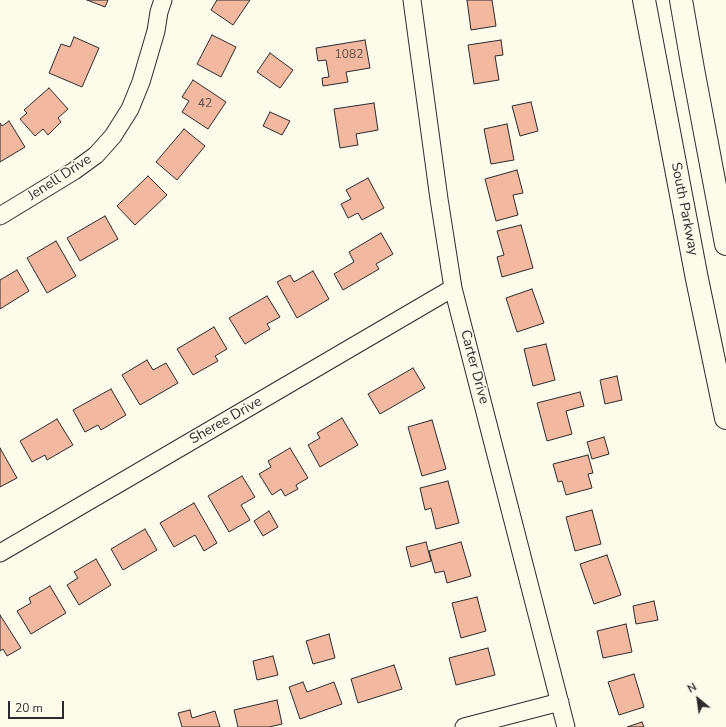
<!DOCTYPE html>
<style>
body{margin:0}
#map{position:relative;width:726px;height:727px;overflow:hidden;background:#fdfbea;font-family:"Nunito Sans",sans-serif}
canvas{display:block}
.north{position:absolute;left:678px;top:679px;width:40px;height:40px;-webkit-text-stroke:3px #fdfbea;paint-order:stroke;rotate:331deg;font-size:11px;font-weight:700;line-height:16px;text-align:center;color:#2b2b2b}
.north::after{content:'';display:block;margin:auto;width:14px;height:18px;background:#2b2b2b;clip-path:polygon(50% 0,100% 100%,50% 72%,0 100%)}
.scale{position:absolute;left:8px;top:701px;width:56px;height:18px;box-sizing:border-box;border:2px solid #2b2b2b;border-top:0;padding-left:5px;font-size:12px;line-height:14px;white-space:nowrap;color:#2b2b2b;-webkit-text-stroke:3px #fdfbea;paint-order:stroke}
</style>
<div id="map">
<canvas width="726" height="727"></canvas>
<div class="north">N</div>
<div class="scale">20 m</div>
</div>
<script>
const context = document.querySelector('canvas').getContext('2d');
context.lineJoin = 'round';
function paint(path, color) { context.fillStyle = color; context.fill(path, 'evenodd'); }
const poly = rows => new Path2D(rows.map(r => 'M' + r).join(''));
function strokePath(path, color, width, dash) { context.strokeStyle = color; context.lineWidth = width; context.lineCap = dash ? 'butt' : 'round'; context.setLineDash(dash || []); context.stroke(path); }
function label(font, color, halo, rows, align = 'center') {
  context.font = font + ' "Nunito Sans",sans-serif'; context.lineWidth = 3; context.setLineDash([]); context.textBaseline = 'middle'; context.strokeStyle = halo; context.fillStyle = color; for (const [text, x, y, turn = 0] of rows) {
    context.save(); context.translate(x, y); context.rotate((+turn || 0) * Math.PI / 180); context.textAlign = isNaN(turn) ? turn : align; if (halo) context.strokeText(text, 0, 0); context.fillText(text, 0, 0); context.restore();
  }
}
const building = poly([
 [87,0,108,0,105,7,87,0],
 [217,0,250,0,233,25,211,10,217,0],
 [467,0,492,0,496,26,471,30,467,0],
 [212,35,236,47,221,77,197,64,212,35],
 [74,37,99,48,82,87,49,73,61,44,70,47,74,37],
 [365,40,370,68,346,72,348,82,323,86,322,78,329,77,326,60,318,61,316,48,365,40],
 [501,40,503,55,495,56,499,80,474,84,468,45,501,40],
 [270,53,293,70,280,88,257,72,270,53],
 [193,80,226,102,208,129,182,112,189,101,182,97,193,80],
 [49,88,68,109,58,118,61,122,48,135,43,129,35,136,20,119,27,113,24,110,49,88],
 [531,102,538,131,520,136,512,106,531,102],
 [374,103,378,130,356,134,358,145,340,148,334,109,374,103],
 [270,112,290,121,282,135,263,126,270,112],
 [9,121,25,147,0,162,0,123,2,126,9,121],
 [507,124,514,160,491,164,484,129,507,124],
 [184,129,205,146,177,180,156,162,184,129],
 [517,170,523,193,513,195,518,215,496,221,485,179,517,170],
 [148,176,167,195,135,225,117,206,148,176],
 [368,178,384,208,362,220,358,213,348,218,341,204,351,199,346,190,368,178],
 [105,216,118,239,80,261,67,238,105,216],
 [521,225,533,268,502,277,497,257,504,255,497,231,521,225],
 [381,233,393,254,376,264,379,269,343,290,334,274,354,262,349,252,381,233],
 [56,241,76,276,47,293,27,258,56,241],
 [17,270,29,291,0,309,0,280,17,270],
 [313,271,329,299,297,318,277,282,290,275,294,282,313,271],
 [532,289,544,323,517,332,506,298,532,289],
 [267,296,280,317,267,324,270,329,245,344,229,318,267,296],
 [214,327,227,349,215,356,218,361,193,375,177,349,214,327],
 [546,344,555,380,533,386,524,349,546,344],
 [147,360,153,370,166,363,178,383,140,405,122,375,147,360],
 [413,368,425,388,380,414,368,394,413,368],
 [617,376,622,400,605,404,600,380,617,376],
 [111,389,126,415,101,430,98,425,85,432,73,410,111,389],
 [580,392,584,406,566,411,572,434,547,441,537,403,580,392],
 [342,418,358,445,320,467,308,445,320,438,317,433,342,418],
 [57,419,73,445,47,460,45,455,32,462,20,441,57,419],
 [432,420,446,469,422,476,408,427,432,420],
 [604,437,609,454,592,459,587,442,604,437],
 [0,448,17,478,0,487,0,448],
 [290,448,308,478,296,485,298,489,285,496,281,489,272,495,259,474,271,467,268,461,290,448],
 [588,455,593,473,588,474,592,488,566,495,562,481,558,482,553,464,588,455],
 [242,476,255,497,241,505,250,520,229,532,208,496,242,476],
 [448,481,459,523,436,529,431,508,425,510,420,488,448,481],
 [194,503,217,543,204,551,195,535,174,547,160,523,194,503],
 [592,510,601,544,575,551,566,517,592,510],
 [269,511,278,527,263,536,254,521,269,511],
 [145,529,157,550,123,570,111,549,145,529],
 [426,542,431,561,411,567,406,547,426,542],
 [461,542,471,576,447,583,444,571,435,573,429,551,461,542],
 [607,555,621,595,594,604,580,564,607,555],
 [96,559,111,585,79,605,67,585,78,578,74,572,96,559],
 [50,586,66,613,31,634,17,611,31,603,29,598,50,586],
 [477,597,486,631,461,638,452,603,477,597],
 [654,601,658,620,636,624,633,606,654,601],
 [0,615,21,648,7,656,3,649,0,651,0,615],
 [626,624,632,652,603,658,597,631,626,624],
 [329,634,335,658,313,664,306,641,329,634],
 [488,648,495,675,456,685,449,658,488,648],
 [273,656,278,675,257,680,253,661,273,656],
 [394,665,402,689,358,703,351,679,394,665],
 [634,674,644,707,619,715,608,682,634,674],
 [303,682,307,692,334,682,342,704,300,719,289,687,303,682],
 [277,700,282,724,269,727,238,727,234,710,277,700],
 [190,710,192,718,215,711,220,727,182,727,178,713,190,710],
 [642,722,644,727,627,727,642,722]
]);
paint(building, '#f2b8a0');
strokePath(building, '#2b2b2b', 1);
const minor = poly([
 [412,0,439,199,453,288,566,727],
 [0,216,74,171,96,155,113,136,130,109,141,82,156,31,159,12,163,0],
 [0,553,453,288],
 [464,727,560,702]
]);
const secondary = poly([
 [644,0,697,279,726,418],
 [681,0,693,69,726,244]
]);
strokePath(minor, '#2b2b2b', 19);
strokePath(secondary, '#2b2b2b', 24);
strokePath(minor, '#fdfbea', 17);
strokePath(secondary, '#fdfbea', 22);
label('12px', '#5d4e48', null, [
 ["1082",349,55],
 ["42",205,104]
]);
label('14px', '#2b2b2b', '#fdfbea', [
 ["Jenell Drive",60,178,-33],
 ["South Parkway",684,209,79],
 ["Carter Drive",474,367,75],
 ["Sheree Drive",226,421,-30]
]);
</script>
